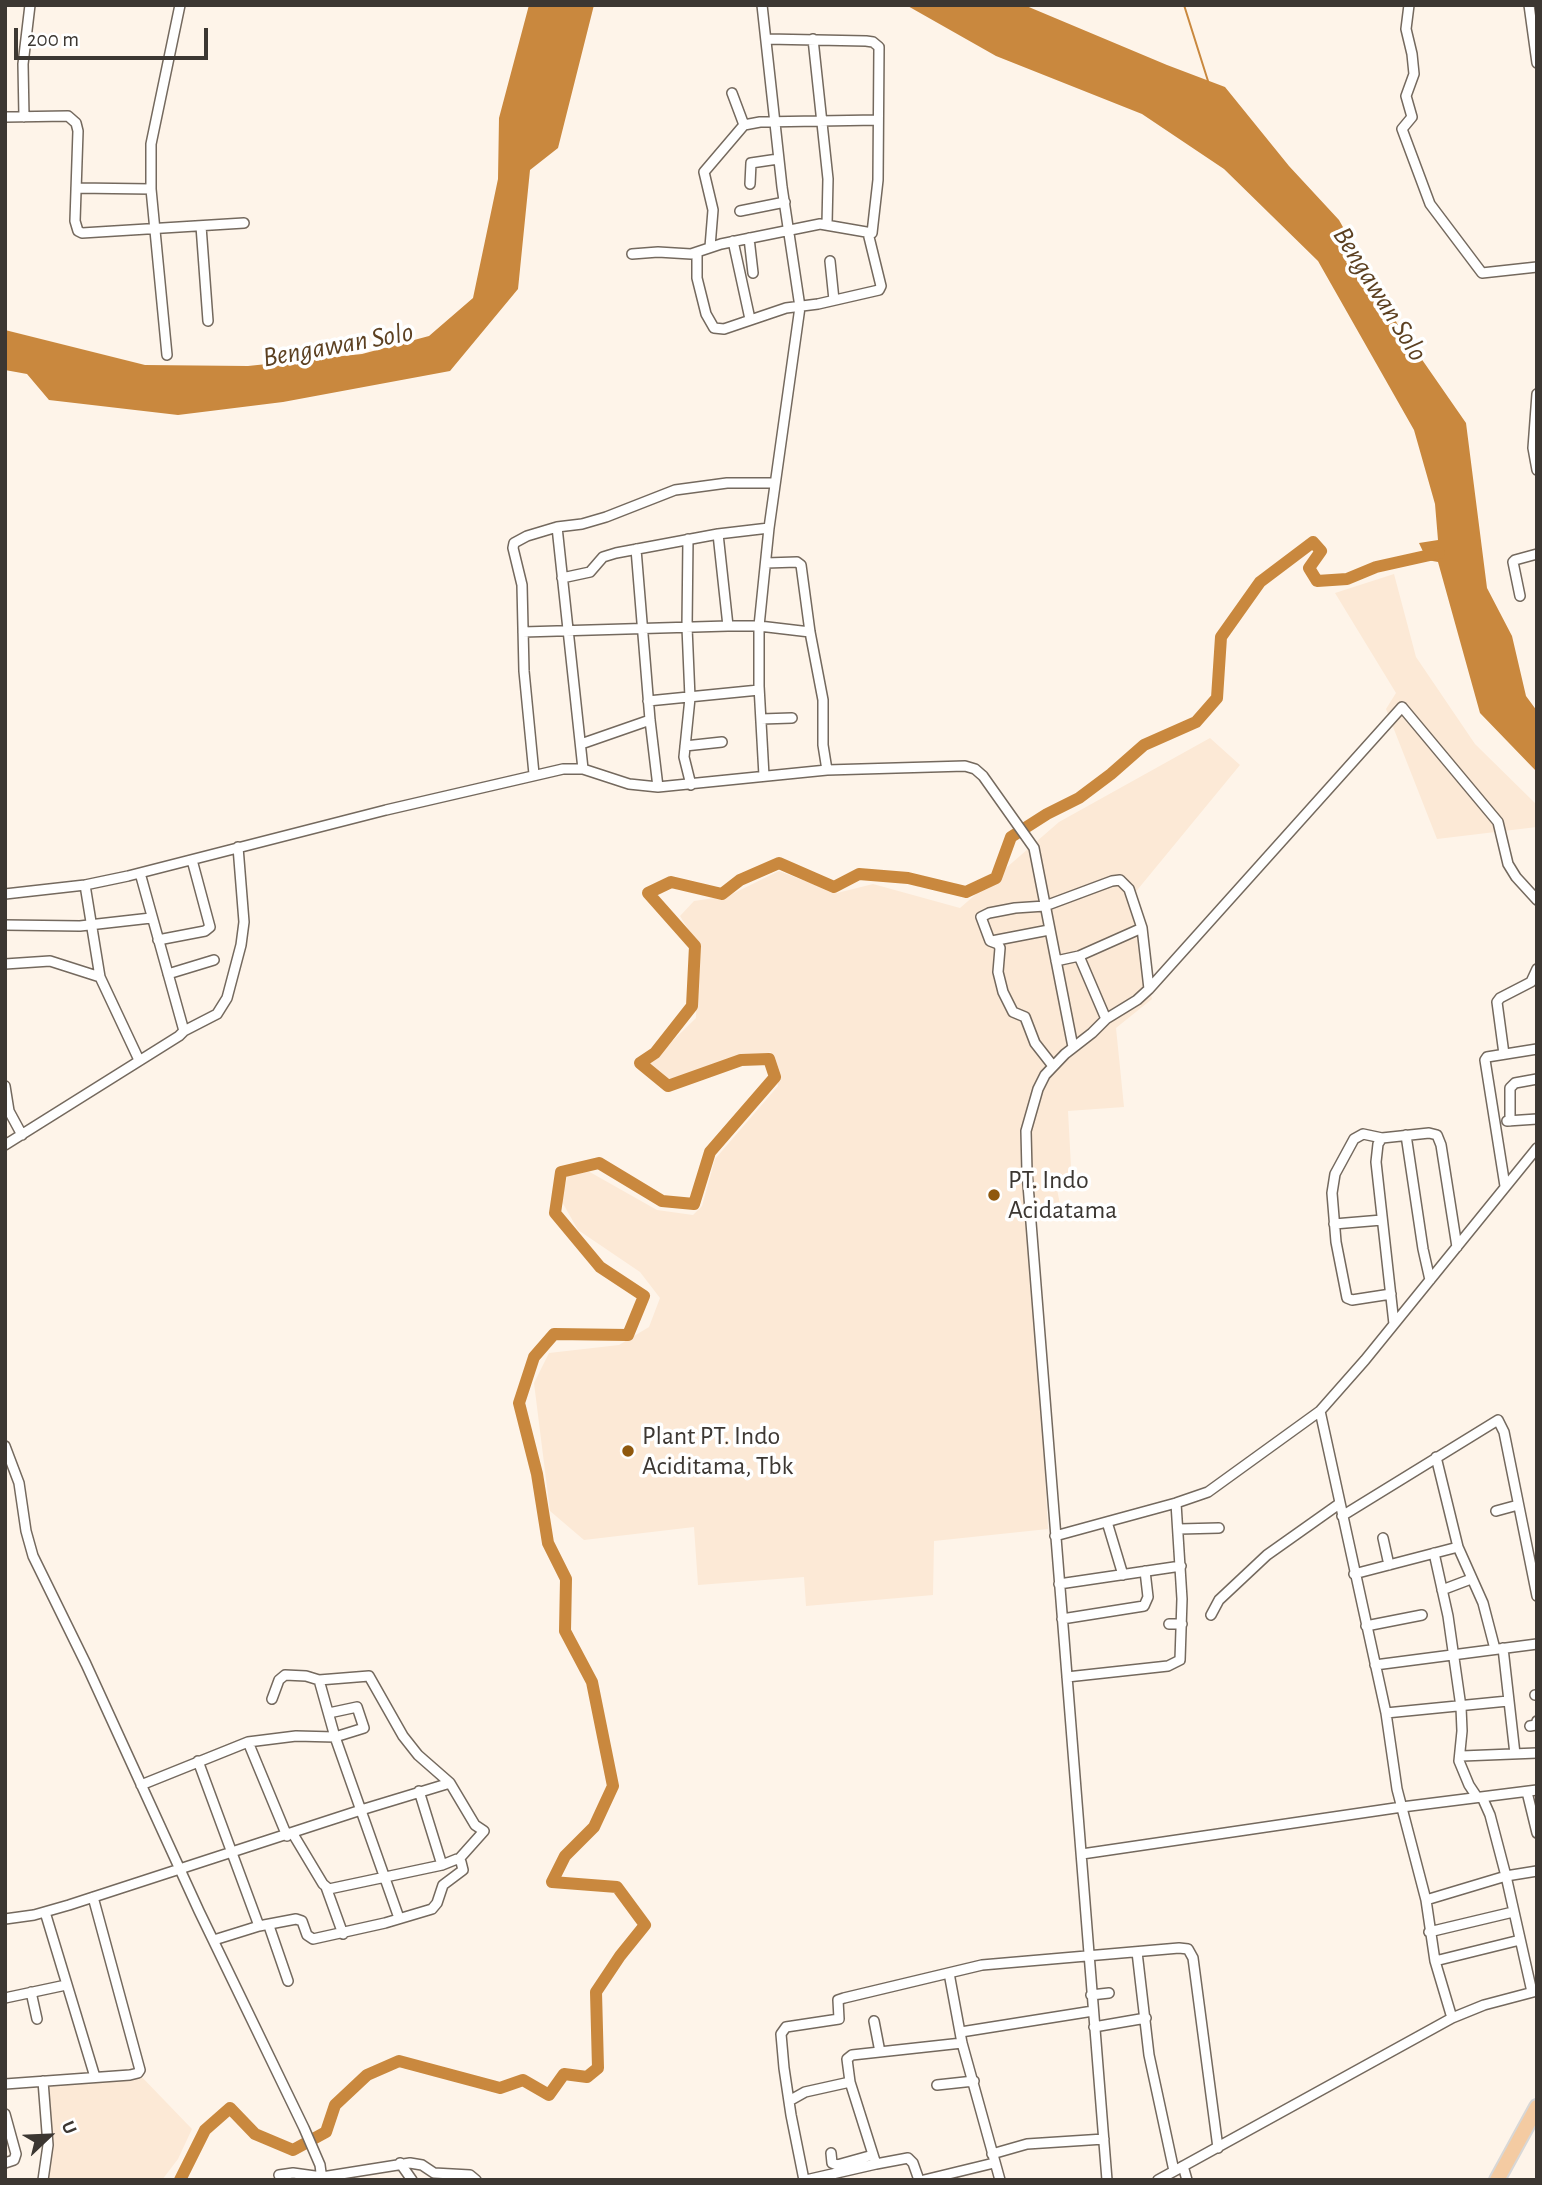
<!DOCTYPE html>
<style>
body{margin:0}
#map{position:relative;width:1542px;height:2185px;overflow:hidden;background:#fef4e9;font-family:"Alegreya Sans",sans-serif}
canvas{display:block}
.frame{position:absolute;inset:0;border:7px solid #3c3732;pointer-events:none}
.north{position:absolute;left:14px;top:2101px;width:70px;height:70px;-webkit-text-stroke:5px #fff;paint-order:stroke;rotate:67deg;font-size:19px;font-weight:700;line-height:28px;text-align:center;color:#3c3732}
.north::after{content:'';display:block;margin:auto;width:24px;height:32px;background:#3c3732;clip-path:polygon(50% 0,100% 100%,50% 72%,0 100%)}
.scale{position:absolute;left:14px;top:28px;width:194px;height:32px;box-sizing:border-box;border:4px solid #3c3732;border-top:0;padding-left:9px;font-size:21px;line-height:24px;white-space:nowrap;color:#3c3732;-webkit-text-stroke:5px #fff;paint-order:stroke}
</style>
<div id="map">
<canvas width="1542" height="2185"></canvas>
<div class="frame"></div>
<div class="north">U</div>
<div class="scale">200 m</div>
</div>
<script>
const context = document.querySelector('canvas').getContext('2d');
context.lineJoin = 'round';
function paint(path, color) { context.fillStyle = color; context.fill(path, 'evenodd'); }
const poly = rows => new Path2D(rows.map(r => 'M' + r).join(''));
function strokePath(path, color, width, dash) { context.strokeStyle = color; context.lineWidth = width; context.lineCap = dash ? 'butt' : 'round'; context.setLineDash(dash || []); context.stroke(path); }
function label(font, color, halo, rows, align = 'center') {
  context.font = font + ' "Alegreya Sans",sans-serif'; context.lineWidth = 7; context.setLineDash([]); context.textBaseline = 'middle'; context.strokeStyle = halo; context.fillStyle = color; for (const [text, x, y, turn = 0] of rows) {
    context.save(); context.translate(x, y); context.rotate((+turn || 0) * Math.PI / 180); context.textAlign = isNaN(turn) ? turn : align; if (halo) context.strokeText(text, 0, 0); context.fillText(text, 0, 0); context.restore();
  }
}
paint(poly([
 [1394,574,1416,657,1475,744,1537,805,1537,827,1437,839,1386,709,1396,693,1335,593],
 [1210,738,1240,765,1129,900,1152,999,1116,1028,1124,1107,1068,1111,1072,1185,1057,1189,1062,1215,1031,1221,1048,1529,934,1541,933,1595,806,1606,804,1577,698,1585,694,1527,584,1540,550,1511,534,1383,549,1353,619,1345,649,1327,660,1298,640,1272,578,1230,561,1200,568,1175,588,1171,657,1210,693,1215,702,1206,715,1159,778,1086,771,1052,666,1080,648,1065,696,1018,698,945,680,916,694,901,728,896,779,871,837,893,873,884,960,908,1059,822],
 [138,2073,192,2129,178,2159,162,2180,42,2180,47,2158,43,2081]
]), '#fce9d6');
paint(poly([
 [529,5,594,5,558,148,530,170,518,289,450,371,283,402,178,415,49,400,27,374,5,370,5,330,145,365,248,366,362,354,429,336,473,298,498,179,499,118],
 [906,5,1024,5,1167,65,1225,87,1289,166,1339,220,1398,325,1466,423,1487,588,1512,636,1526,696,1537,711,1537,772,1480,713,1438,562,1427,560,1419,543,1438,540,1435,504,1414,430,1318,261,1224,169,1142,114,996,56]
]), '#c9883e');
strokePath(poly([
 [1184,5,1208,81]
]), '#c9883e', 2);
strokePath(poly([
 [180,2180,205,2130,230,2108,255,2134,293,2150,326,2132,335,2105,367,2075,399,2061,500,2088,523,2080,549,2095,564,2074,587,2077,598,2068,596,1992,620,1956,645,1925,617,1887,552,1882,565,1856,594,1827,613,1786,592,1682,565,1631,566,1579,548,1543,537,1474,519,1403,534,1357,554,1334,628,1335,644,1296,600,1267,555,1213,561,1172,599,1163,662,1201,694,1204,710,1152,775,1077,769,1059,741,1060,668,1086,640,1063,655,1053,692,1006,695,946,648,893,671,882,722,894,740,880,779,863,834,887,859,874,908,878,966,892,996,878,1011,837,1047,814,1079,798,1111,774,1144,745,1196,722,1217,698,1221,637,1260,582,1313,542,1321,551,1309,568,1317,581,1347,579,1376,567,1439,553]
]), '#c9883e', 12);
const minor = poly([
 [762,5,782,187,800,307,769,528,759,626,759,686,764,776],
 [1409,5,1406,29,1412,54,1414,74,1406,96,1412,117,1402,129,1430,204,1482,273,1537,267],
 [1529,5,1537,63],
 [813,39,828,179,827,224],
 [732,93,744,125],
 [5,117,68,116,76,123,78,131,75,221,78,231,82,233,244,223],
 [24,117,23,64,30,5],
 [750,184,751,163,778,159],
 [76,188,151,189],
 [740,211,785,202],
 [201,226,208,321],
 [749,238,753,273],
 [733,241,750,319],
 [710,247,713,210,704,172,744,125,760,122,878,120],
 [697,252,697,278,706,314,714,328,724,329,786,308,818,304,879,290,881,286,868,233],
 [632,254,658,252,691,254,721,244,820,224,872,233,878,180,879,47,873,42,866,41,767,39],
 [830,261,834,300],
 [167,355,151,189,151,144,180,5],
 [1537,394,1533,448,1537,470],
 [557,527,583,769],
 [718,534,728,626],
 [688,539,687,627,690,698,684,757,691,785],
 [636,549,650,720,658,787],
 [766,563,797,562,801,565,810,632,823,700,823,745,827,770],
 [562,578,590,572,603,557,616,553,718,534,769,528],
 [1520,596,1513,562,1515,560,1537,554],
 [523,632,728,626,759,626,810,632],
 [648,701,759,690],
 [761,719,792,718],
 [581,744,650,720],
 [685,746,722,742],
 [534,774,524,671,522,585,513,548,514,543,527,536,557,527,582,524,606,517,675,490,727,483,775,483],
 [85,885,100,977,139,1060],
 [5,894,85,885,128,876,386,810,563,769,583,769,629,784,658,787,827,770,965,766,975,769,983,776,1034,848,1073,1047],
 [5,925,80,926,151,918],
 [158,940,205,931,210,927,192,860],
 [992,941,1049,930],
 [1079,956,1106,1019],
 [1056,961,1079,956,1142,928],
 [5,964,50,961,100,977],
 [168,974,214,960],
 [184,1031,217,1014,227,998,241,945,244,922,238,847],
 [1504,1054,1497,1002,1500,998,1531,982,1537,969],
 [1053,1066,1035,1043,1025,1017,1013,1012,1003,992,998,972,1000,948,998,944,990,941,981,917,989,913,1015,908,1045,906,1112,881,1120,880,1129,889,1142,928,1149,989],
 [5,1086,9,1111,22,1135],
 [1507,1121,1537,1119],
 [1510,1121,1510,1088,1515,1083,1537,1079],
 [1406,1135,1423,1249,1430,1280],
 [1382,1138,1363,1134,1354,1139,1335,1174,1332,1193,1336,1242,1347,1298,1352,1300,1391,1294],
 [5,1145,179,1036,184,1031,140,873],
 [1505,1186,1485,1060,1487,1057,1537,1049],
 [1334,1224,1382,1220],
 [1394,1324,1376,1162,1378,1144,1382,1138,1429,1133,1437,1135,1441,1145,1457,1247],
 [1320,1411,1386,1713,1397,1789,1426,1900,1435,1961,1452,2018],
 [5,1446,19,1483,26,1531,33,1556,86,1664,199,1911,304,2128,320,2165,322,2180],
 [1436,1457,1458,1547,1483,1603,1495,1649],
 [1496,1511,1518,1505],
 [1342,1516,1498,1420,1504,1432,1537,1596],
 [1107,1522,1123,1575],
 [1179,1529,1219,1528],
 [1055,1536,1176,1503,1208,1492,1320,1411,1365,1360,1537,1148],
 [1383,1538,1389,1565],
 [1434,1553,1448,1616,1461,1707,1462,1731,1459,1761,1469,1785,1477,1797],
 [1354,1574,1458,1547],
 [1059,1584,1181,1566],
 [1442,1590,1471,1579],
 [1211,1615,1219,1600,1267,1555,1339,1504],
 [1062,1619,1144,1606,1148,1597,1145,1571],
 [1169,1624,1182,1624],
 [1366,1626,1422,1615],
 [1503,1648,1515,1754],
 [1375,1665,1537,1644],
 [1067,1677,1168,1666,1180,1660,1182,1599,1176,1503],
 [319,1680,335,1737,399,1918],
 [1535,1695,1537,1695],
 [272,1699,279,1680,285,1675,306,1676,319,1680,369,1676,403,1736,418,1755,450,1783],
 [1386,1713,1508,1701],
 [1530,1726,1536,1725,1537,1721],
 [248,1742,287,1836],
 [1462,1756,1537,1753],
 [198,1761,259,1926],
 [141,1785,248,1742,296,1736,335,1737,364,1728,357,1707,329,1713],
 [419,1791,442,1865],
 [1527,1792,1537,1833],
 [1482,1797,1490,1815,1506,1876,1532,1992],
 [1082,1854,1402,1807,1537,1790],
 [326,1887,343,1934],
 [1426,1900,1506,1876,1537,1871],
 [45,1912,95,2077],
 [5,1919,34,1915,69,1905,361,1810,450,1783,475,1825,484,1831,459,1859],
 [269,1926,288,1981],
 [1429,1932,1513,1912],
 [214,1940,259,1926,296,1919,302,1921,307,1935,313,1939,385,1923,432,1909,437,1903,443,1885,463,1870,461,1862,457,1859,442,1865,329,1889,323,1884,293,1834],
 [1137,1952,1149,2055,1174,2171],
 [1435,1961,1520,1940],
 [949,1973,962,2043,1000,2180],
 [31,1992,37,2019],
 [1091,1995,1109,1993],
 [5,1998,66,1985],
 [874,2021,880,2052],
 [1094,2027,1146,2018],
 [961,2032,1093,2011],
 [5,2084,130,2075,138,2073,140,2070,93,1897],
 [937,2085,974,2081],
 [789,2101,805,2092,850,2082],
 [5,2114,16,2154,14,2160,5,2163],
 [831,2153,832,2163,837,2165,873,2155],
 [992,2154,1027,2144,1104,2139],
 [400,2163,412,2180],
 [1183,2166,1187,2180],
 [279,2175,293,2173,322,2177,410,2163,422,2165,434,2173,470,2175,476,2180],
 [43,2180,48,2145,43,2081],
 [804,2180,791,2115,784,2068,781,2034,786,2027,839,2019,838,2000,844,1998,982,1965,1179,1948,1188,1949,1193,1958,1218,2148],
 [806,2180,876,2164],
 [919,2180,913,2163,908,2158,876,2164,850,2082,847,2059,852,2055,962,2043],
 [924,2180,994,2163],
 [1107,2180,1027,1172,1026,1131,1038,1089,1045,1075,1065,1054,1092,1033,1106,1019,1137,1000,1149,989,1402,707,1498,822,1508,864,1516,877,1537,900],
 [1158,2180,1452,2018,1484,2005,1537,1991]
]);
const highway = poly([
 [1497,2180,1537,2107]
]);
strokePath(minor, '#74695e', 12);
strokePath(highway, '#d8d7d6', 18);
strokePath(minor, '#fff', 9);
strokePath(highway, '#f4cba2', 14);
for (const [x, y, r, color] of [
 [994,1195,7,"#8f580d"],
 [628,1451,7,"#8f580d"]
]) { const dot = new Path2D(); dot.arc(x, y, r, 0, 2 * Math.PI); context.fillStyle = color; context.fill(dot); strokePath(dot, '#fff', 2.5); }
label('26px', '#3c3732', '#fff', [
 ["PT. Indo",1008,1180],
 ["Acidatama",1008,1210],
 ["Plant PT. Indo",642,1436],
 ["Aciditama, Tbk",642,1466]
], 'left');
label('italic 28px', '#5c4021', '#fff', [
 ["Bengawan Solo",1380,294,58],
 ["Bengawan Solo",338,345,-10]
]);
</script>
